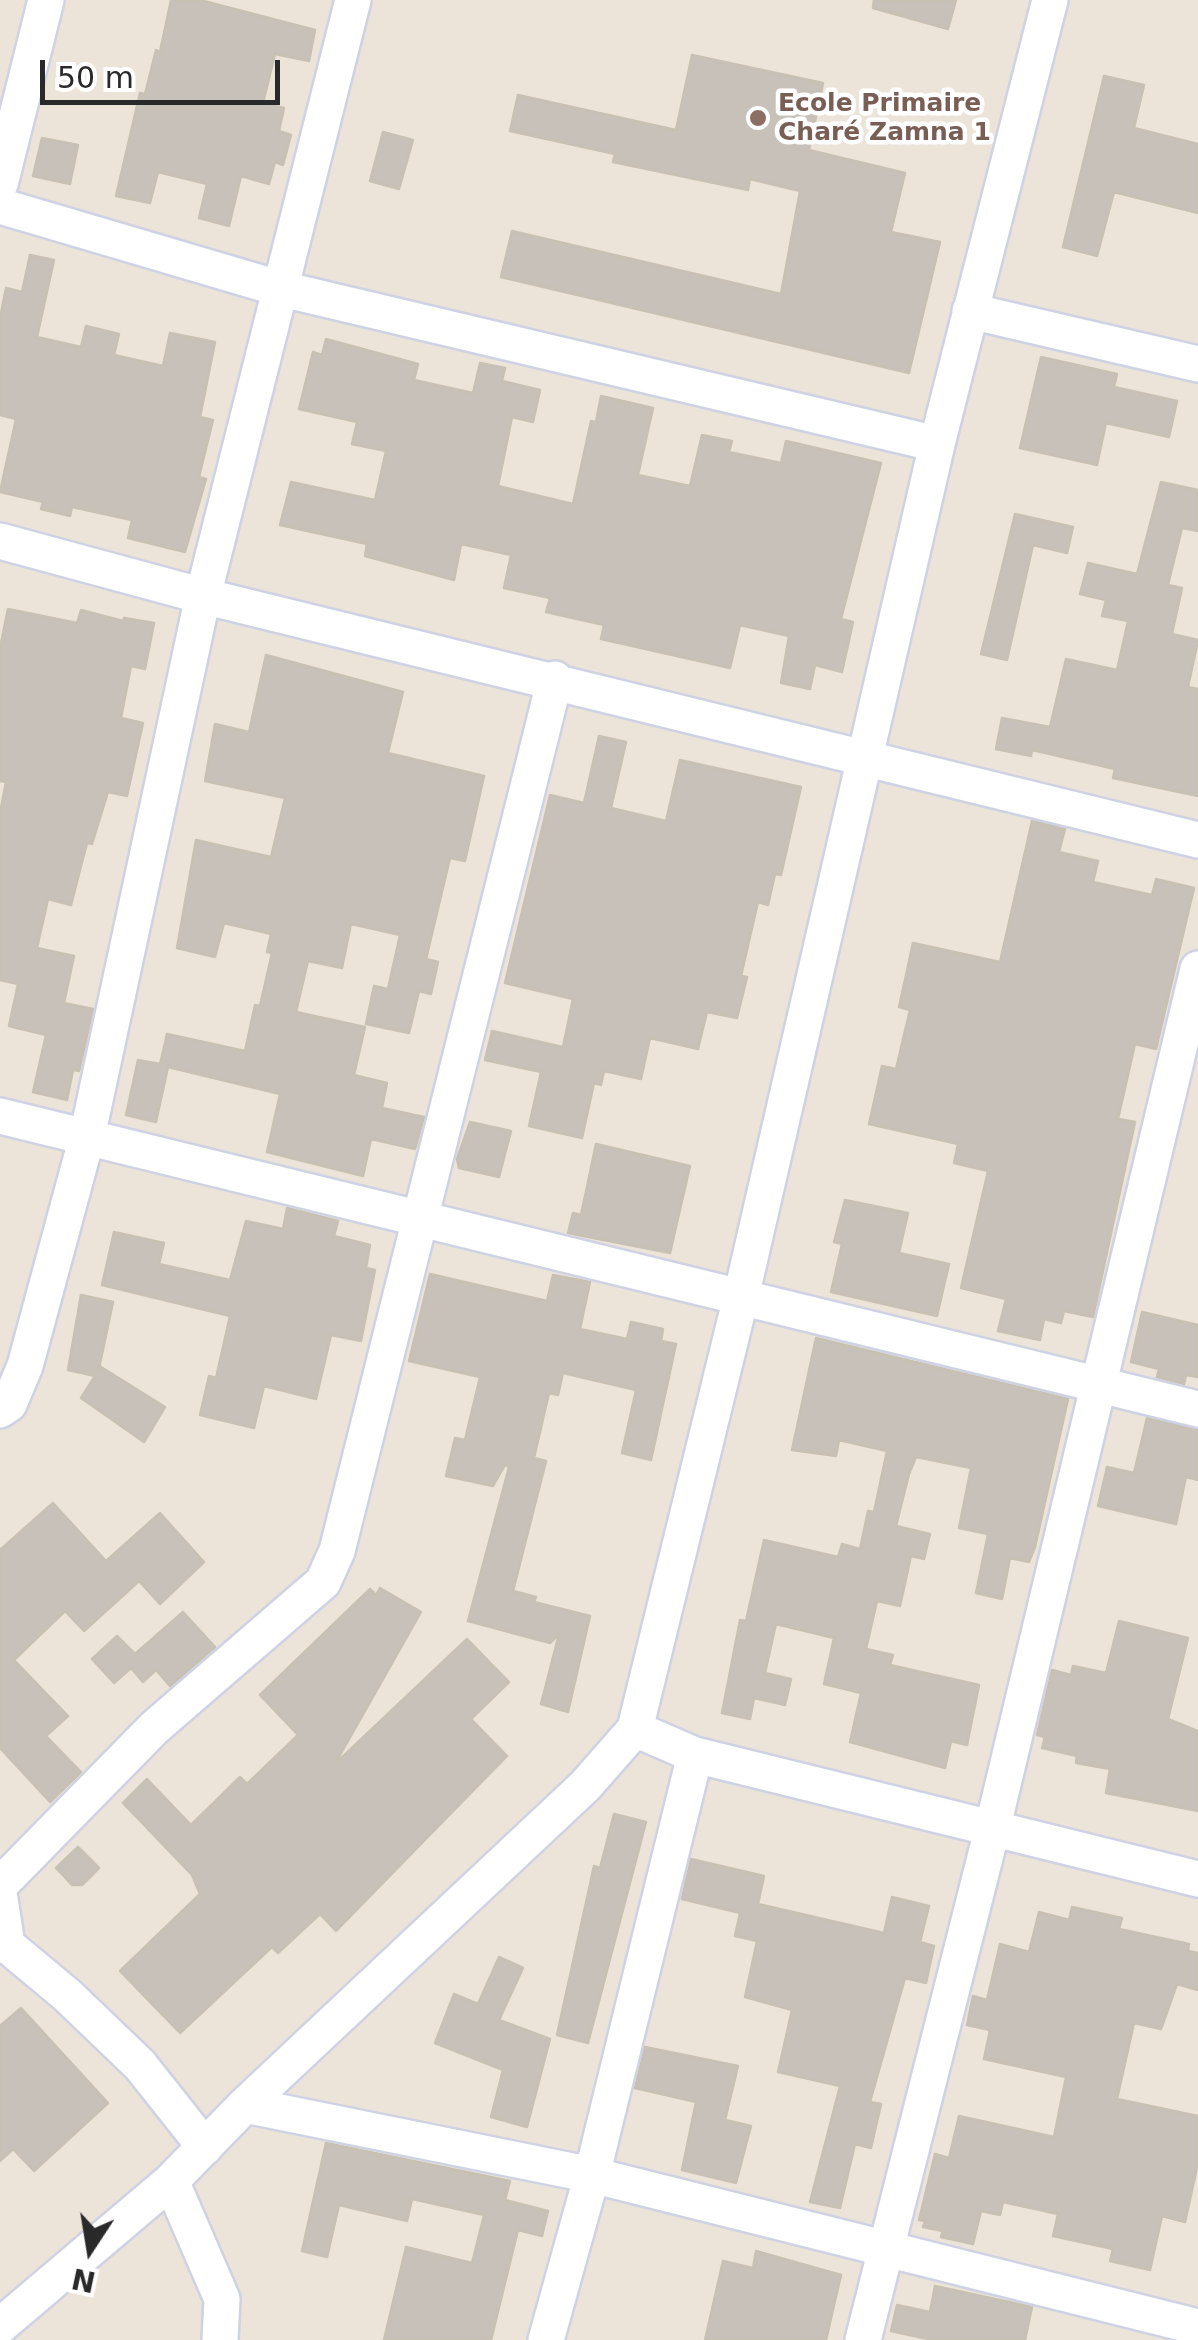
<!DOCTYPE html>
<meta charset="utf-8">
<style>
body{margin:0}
#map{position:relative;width:1198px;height:2340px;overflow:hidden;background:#ece4d9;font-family:"DejaVu Sans",sans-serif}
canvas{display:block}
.north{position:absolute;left:40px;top:2200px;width:100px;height:100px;-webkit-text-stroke:8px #fff;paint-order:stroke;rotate:192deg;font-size:28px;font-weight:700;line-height:40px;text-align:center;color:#292929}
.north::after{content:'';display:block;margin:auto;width:35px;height:45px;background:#292929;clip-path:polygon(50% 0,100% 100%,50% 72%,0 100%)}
.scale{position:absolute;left:40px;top:60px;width:240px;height:45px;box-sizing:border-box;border:5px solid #292929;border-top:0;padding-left:12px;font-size:30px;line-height:35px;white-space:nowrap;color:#292929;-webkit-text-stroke:8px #fff;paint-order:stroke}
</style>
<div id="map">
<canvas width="1198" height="2340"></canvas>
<div class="north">N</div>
<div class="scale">50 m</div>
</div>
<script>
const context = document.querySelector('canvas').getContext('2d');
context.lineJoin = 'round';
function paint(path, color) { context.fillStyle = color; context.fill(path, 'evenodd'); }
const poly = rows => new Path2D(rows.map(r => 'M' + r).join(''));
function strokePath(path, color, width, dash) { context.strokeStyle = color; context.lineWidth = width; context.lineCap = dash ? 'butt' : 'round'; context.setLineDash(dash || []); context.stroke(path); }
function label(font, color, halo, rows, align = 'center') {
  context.font = font + ' "DejaVu Sans",sans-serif'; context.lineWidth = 9; context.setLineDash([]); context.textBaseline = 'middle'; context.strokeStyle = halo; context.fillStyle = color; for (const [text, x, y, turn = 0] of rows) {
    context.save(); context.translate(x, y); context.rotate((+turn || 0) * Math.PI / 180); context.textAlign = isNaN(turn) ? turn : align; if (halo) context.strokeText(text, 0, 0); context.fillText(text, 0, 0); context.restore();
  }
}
const building = poly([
 [171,0,200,0,315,30,309,61,275,54,263,103,284,108,279,131,291,135,283,165,275,162,269,184,241,176,229,226,199,218,207,184,158,172,150,203,116,196,140,93,145,94,156,50,160,52,171,0],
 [874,0,956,0,948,29,873,8,874,0],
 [692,55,823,83,809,150,905,173,891,232,940,242,909,373,501,277,512,231,781,294,800,191,750,179,748,190,613,162,615,154,510,131,518,95,676,130,692,55],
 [1104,76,1144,85,1134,128,1198,144,1198,213,1114,192,1097,256,1063,247,1104,76],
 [383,132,413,140,399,189,370,181,383,132],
 [42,138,78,145,70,184,33,176,42,138],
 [30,255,54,260,37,337,81,347,86,326,119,334,114,355,163,366,170,333,215,342,200,417,213,420,199,477,206,479,185,552,128,538,132,520,72,507,70,516,41,509,43,502,0,492,16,419,0,415,0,318,6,288,22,292,30,255],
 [326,339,418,364,414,380,473,393,480,363,505,368,502,381,540,390,533,422,512,417,498,486,573,504,591,421,596,422,601,396,653,408,638,475,690,486,702,435,732,441,729,452,781,463,786,441,881,463,841,619,853,622,842,672,815,665,810,689,781,683,789,636,740,625,730,668,601,639,604,625,546,612,550,598,504,588,511,555,461,544,454,580,365,556,367,544,280,525,291,482,375,500,386,451,352,444,357,422,299,409,313,352,322,355,326,339],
 [1041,357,1117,374,1114,387,1177,401,1169,437,1106,423,1097,465,1020,448,1041,357],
 [1161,482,1198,490,1198,531,1182,528,1168,585,1182,588,1172,634,1198,640,1188,687,1198,689,1198,796,1113,778,1115,769,1032,750,1031,756,996,749,1002,718,1050,727,1066,659,1117,670,1128,621,1102,616,1106,600,1080,594,1088,563,1137,574,1161,482],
 [1015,514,1073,527,1067,553,1033,545,1007,660,981,654,1015,514],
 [8,609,77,623,81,610,123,621,124,618,154,623,145,669,131,666,121,718,143,723,127,796,108,792,92,844,87,843,71,905,48,899,37,948,74,956,64,1003,93,1009,79,1071,73,1070,67,1100,33,1092,46,1035,9,1026,18,984,0,980,0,813,6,782,0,781,0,648,8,609],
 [266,655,403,692,388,753,484,776,465,861,450,858,426,959,438,962,431,994,419,991,409,1033,366,1024,374,986,388,989,400,935,351,924,342,968,308,961,296,1012,365,1027,354,1075,387,1083,382,1108,424,1117,415,1149,371,1139,363,1176,267,1152,280,1094,168,1067,156,1122,126,1115,138,1060,160,1064,167,1034,245,1051,255,1005,260,1006,272,953,267,952,271,934,224,923,215,957,177,948,196,840,271,857,285,798,205,781,215,724,249,732,266,655],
 [599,736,626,742,611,808,666,821,680,760,801,787,781,875,775,874,768,905,758,902,741,976,747,977,737,1018,707,1012,698,1049,650,1038,641,1079,604,1071,601,1085,594,1083,582,1138,529,1126,541,1072,485,1060,492,1031,563,1047,573,999,505,983,550,795,584,803,599,736],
 [1032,821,1065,829,1059,852,1098,861,1093,882,1152,895,1156,879,1194,888,1156,1049,1135,1044,1118,1119,1135,1122,1093,1317,1064,1311,1061,1323,1044,1319,1040,1340,998,1331,1006,1299,961,1288,988,1171,954,1163,958,1144,869,1124,882,1066,896,1069,910,1010,899,1007,913,943,1000,962,1032,821],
 [470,1122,511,1131,499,1177,459,1168,457,1159,470,1122],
 [596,1144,690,1166,670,1253,568,1233,573,1213,581,1215,596,1144],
 [845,1200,908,1213,899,1253,949,1264,937,1316,831,1292,842,1244,834,1242,845,1200],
 [287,1208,338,1221,334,1236,370,1245,366,1268,375,1270,361,1341,331,1335,316,1399,264,1386,254,1428,200,1415,209,1376,216,1378,230,1316,102,1285,114,1232,164,1243,159,1264,230,1280,246,1221,283,1229,287,1208],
 [430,1274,547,1301,553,1275,590,1282,580,1329,627,1339,631,1322,663,1329,661,1341,676,1344,651,1460,622,1453,636,1390,563,1373,558,1395,549,1393,534,1458,546,1461,513,1591,536,1597,534,1602,590,1616,568,1712,541,1704,559,1634,550,1643,468,1621,509,1467,505,1465,493,1486,446,1476,455,1438,465,1440,480,1377,409,1361,430,1274],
 [81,1295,113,1302,98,1373,101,1367,165,1407,144,1442,81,1398,95,1376,68,1370,81,1295],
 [1142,1312,1198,1325,1198,1377,1186,1375,1184,1384,1157,1377,1159,1369,1131,1362,1142,1312],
 [816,1338,1068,1399,1035,1547,1029,1562,1010,1558,1002,1599,976,1593,988,1534,959,1528,971,1468,916,1457,909,1474,896,1526,930,1534,924,1559,911,1556,900,1606,877,1601,866,1649,893,1655,890,1665,979,1685,967,1745,951,1741,945,1768,850,1742,861,1693,824,1684,834,1638,776,1624,765,1673,791,1679,785,1705,754,1698,750,1719,722,1713,740,1620,746,1621,764,1540,838,1557,842,1544,860,1549,868,1511,874,1512,887,1451,839,1440,836,1456,792,1450,816,1338],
 [1147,1418,1198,1430,1198,1480,1186,1477,1176,1524,1098,1506,1107,1467,1134,1473,1147,1418],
 [53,1503,106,1561,160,1513,204,1562,160,1604,139,1581,84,1631,65,1611,14,1660,68,1716,46,1736,81,1772,50,1802,0,1748,0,1550,53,1503],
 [380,1588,421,1612,335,1764,467,1639,509,1682,471,1719,507,1756,336,1931,320,1914,278,1953,272,1947,180,2033,120,1971,200,1894,192,1875,123,1803,147,1779,191,1825,240,1777,247,1784,298,1735,260,1695,370,1589,376,1595,380,1588],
 [183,1612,215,1647,170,1686,156,1670,143,1682,131,1668,114,1683,92,1659,117,1636,135,1654,183,1612],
 [1119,1621,1188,1638,1168,1719,1198,1731,1198,1811,1106,1793,1110,1769,1076,1763,1077,1756,1042,1748,1045,1737,1037,1735,1052,1670,1071,1675,1073,1666,1106,1673,1119,1621],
 [614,1814,646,1822,588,2043,557,2035,594,1866,600,1868,614,1814],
 [78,1847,99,1868,82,1885,72,1885,56,1868,78,1847],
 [691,1859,764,1876,758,1904,884,1933,892,1897,929,1906,920,1942,934,1946,926,1983,905,1978,870,2102,881,2104,871,2148,855,2144,840,2208,810,2202,840,2086,778,2072,792,2010,745,1997,757,1941,735,1936,740,1913,682,1899,691,1859],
 [1072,1907,1122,1918,1119,1929,1189,1944,1188,1951,1198,1953,1198,1990,1177,1984,1161,2029,1134,2023,1117,2099,1198,2116,1198,2163,1185,2222,1162,2216,1150,2270,1110,2261,1113,2249,1053,2236,1058,2214,1003,2202,1000,2215,981,2211,973,2244,941,2237,943,2231,923,2227,925,2221,919,2220,935,2154,949,2158,959,2116,1054,2137,1066,2077,984,2059,990,2030,967,2025,973,1996,987,2000,1000,1944,1029,1952,1039,1912,1069,1920,1072,1907],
 [499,1957,523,1968,499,2020,550,2039,527,2127,491,2117,503,2070,435,2043,454,1994,478,2004,499,1957],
 [21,2008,108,2103,34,2171,13,2149,0,2161,0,2026,21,2008],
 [645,2047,738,2066,725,2120,751,2126,736,2183,682,2170,696,2102,635,2088,645,2047],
 [326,2143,510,2181,505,2200,548,2211,542,2236,518,2230,491,2340,384,2340,406,2247,472,2263,484,2215,412,2199,407,2221,339,2205,327,2257,302,2251,326,2143],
 [756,2251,841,2275,826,2340,705,2340,723,2261,753,2268,756,2251],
 [935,2286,1032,2307,1025,2340,932,2340,891,2331,897,2305,930,2312,935,2286]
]);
paint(building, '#c7c1b9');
strokePath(building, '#c7c0b3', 2.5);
const minor = poly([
 [0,184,46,0],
 [0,206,278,288,937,444],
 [970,311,1198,364],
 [0,541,203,596,1198,840],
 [0,1116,1198,1409],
 [0,1410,9,1404,25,1366,87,1137,203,596,353,0],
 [635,1729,695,1755,1198,1879],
 [0,1885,154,1728,323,1582,337,1551,555,679],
 [0,1899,7,1945,67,1995,140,2065,205,2147],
 [245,2105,592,2175,1198,2327],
 [171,2181,222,2299,220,2340],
 [0,2326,171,2181,245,2105,585,1786,635,1729,741,1297,937,444,1050,0],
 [546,2340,592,2175,695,1755],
 [863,2340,993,1826,1198,969]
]);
strokePath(minor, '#ced2e3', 40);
strokePath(minor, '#fff', 35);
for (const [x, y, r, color] of [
 [758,118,10,"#8d6e63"]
]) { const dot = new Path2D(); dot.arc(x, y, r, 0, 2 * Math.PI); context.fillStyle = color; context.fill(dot); strokePath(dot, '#fff', 4); }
label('bold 25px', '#785e54', '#fff', [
 ["Ecole Primaire",778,104],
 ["Charé Zamna 1",778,133]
], 'left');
</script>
